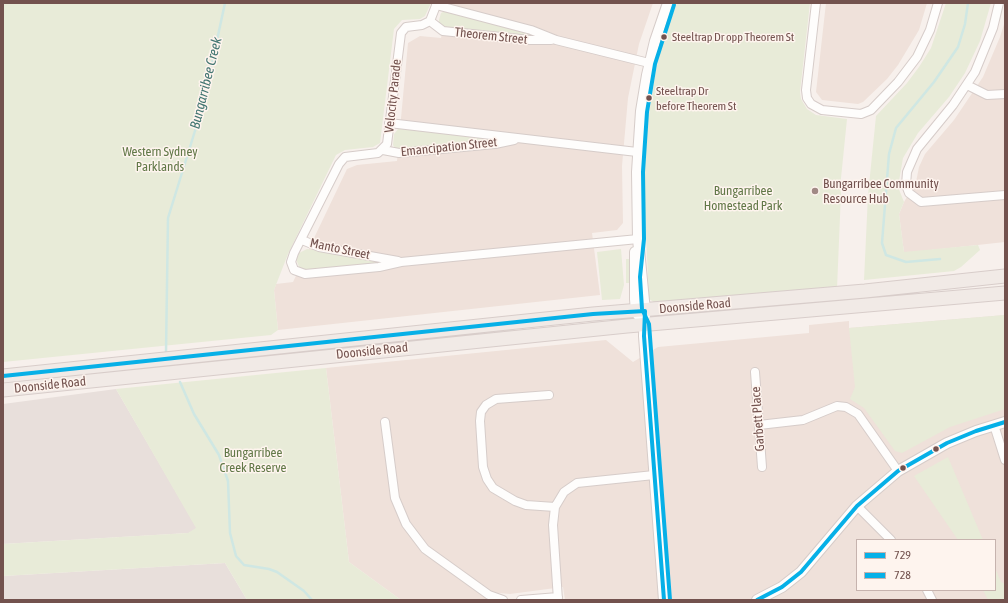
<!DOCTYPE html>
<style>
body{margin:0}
#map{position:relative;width:1008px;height:603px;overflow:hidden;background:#f7f0ec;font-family:"Asap Condensed",sans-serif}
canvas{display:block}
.frame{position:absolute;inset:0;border:4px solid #73524e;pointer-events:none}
.legend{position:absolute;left:856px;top:539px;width:140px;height:52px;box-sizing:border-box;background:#fef4ee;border:1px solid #c6b3ae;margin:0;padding:5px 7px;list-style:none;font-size:12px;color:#73524e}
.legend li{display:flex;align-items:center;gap:8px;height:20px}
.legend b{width:20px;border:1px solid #c6b3ae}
</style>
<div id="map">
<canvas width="1008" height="603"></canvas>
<div class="frame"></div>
<ul class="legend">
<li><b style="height:5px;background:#06b0e7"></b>729</li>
<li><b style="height:5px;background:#06b0e7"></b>728</li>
</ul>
</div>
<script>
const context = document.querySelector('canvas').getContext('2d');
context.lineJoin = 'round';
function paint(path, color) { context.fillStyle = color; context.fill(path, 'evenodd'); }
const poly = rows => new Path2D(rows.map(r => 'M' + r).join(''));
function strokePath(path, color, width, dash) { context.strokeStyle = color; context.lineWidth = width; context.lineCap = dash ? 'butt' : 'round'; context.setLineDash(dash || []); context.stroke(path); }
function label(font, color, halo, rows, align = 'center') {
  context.font = font + ' "Asap Condensed",sans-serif'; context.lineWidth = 3; context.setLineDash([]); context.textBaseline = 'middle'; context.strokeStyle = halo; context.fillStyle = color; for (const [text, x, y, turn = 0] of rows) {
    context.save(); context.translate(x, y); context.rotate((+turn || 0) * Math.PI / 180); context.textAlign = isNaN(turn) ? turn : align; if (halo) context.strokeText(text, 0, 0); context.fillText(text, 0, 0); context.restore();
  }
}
paint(poly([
 [448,3,653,3,639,44,628,98,622,166,623,223,617,230,592,233,600,295,278,330,274,290,276,284,293,282,347,169,357,165,397,161,408,43,420,36,441,38],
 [826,3,927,3,919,30,898,65,887,79,863,102,858,104,822,100,816,92],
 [1005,21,1005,242,904,253,899,214,904,202,916,182,919,167,925,154,954,120,983,77,1000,37],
 [1005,315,1005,600,565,600,563,587,510,594,499,593,493,600,401,600,349,562,326,368,606,340,633,362,658,347,809,333,809,325,849,321,849,328],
 [857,540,995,540,995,590,857,590]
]), '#efe1da');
paint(poly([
 [116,389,197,528,189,533,3,544,3,404],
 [225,563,247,600,3,600,3,576]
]), '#e8dfdb');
paint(poly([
 [3,3,431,3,425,16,420,19,402,20,394,29,380,143,373,147,345,150,336,155,288,254,274,290,278,330,271,335,3,362],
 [677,3,810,3,800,92,801,99,807,109,816,115,847,119,840,188,841,193,837,289,657,304,649,299,642,149,645,117,649,114,656,69,664,38],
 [946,3,991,3,980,41,965,73,949,97,918,133,903,158,898,187,904,202,899,214,904,252,978,245,980,250,961,267,954,271,864,280,868,195,876,116,907,83,919,67,931,48],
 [445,11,530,34,530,35,442,27,439,23,439,20,441,13],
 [399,128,496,139,400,150,395,148,393,145,394,134],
 [307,249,378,260,379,263,305,270,299,267,296,259,299,253],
 [621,249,624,285,620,299,602,300,597,252],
 [626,259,630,259,630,283,626,283],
 [1005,315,1005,409,950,427,902,453,895,451,864,408,850,399,855,387,849,328],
 [326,368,349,562,401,600,247,600,225,563,3,576,3,544,188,533,196,528,116,389],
 [948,457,983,540,958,540,914,476],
 [995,568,1001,582,1005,584,1005,600,988,600,983,590,995,590]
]), '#e8ebd8');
strokePath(poly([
 [940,259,906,262,886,255,882,243,889,154,896,128,934,82,958,47,965,24,968,3],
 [166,352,168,218,203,105,225,3],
 [180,382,194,414,219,455,228,481,230,533,236,556,244,565,269,569,277,572,304,591,312,600]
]), '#cfe7e3', 2.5);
const minor = poly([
 [437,3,430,21,422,25,406,27,401,33,387,144,378,153,345,157,339,164,294,253,291,262,294,270,305,274,379,267,401,262,638,239],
 [816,3,806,90,807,98,811,104,822,110,861,114,871,110,898,82,917,57,930,30,938,3],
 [999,3,993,28,975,72,953,105,917,149,907,172,906,185,909,193,921,202,1005,195],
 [436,5,531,30,556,40,649,63],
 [430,21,443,31,530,40,551,40],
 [967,85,987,95,1005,94],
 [389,123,637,152],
 [383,150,399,153,495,144,514,140],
 [302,240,319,247,398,261],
 [755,372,762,467],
 [549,395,496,399,486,405,481,412,480,421,483,467,487,479,493,488,515,501,526,505,555,507],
 [385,422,395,498,406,524,425,549,489,595,503,600],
 [759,425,803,420,837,406,846,407,858,414,898,471],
 [994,425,1005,460],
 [857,506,891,540],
 [927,590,932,600],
 [521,600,558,597],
 [558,600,553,525,555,507,564,492,577,483,654,475]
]);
const tertiary = poly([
 [635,252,635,299,636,311,638,315],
 [664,600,644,336,645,311,638,239,637,172,641,111,647,75,655,41,668,3],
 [757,600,782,587,801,572,857,506,898,471,947,443,976,431,1005,422]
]);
const primary = poly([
 [3,376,593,314,865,291,1005,276],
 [3,390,627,326,1005,293]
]);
strokePath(minor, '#d6ccc9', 10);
strokePath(tertiary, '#d6ccc9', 12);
strokePath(primary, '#d8cdca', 15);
strokePath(minor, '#fefdfc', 8);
strokePath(tertiary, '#fefdfc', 10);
strokePath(primary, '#f1eae6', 13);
strokePath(poly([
 [3,376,593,314,645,311,644,336,664,600],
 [757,600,782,587,801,572,857,506,898,471,947,443,976,431,1005,422]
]), '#06b0e7', 4);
strokePath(poly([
 [670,600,649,324,642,309,640,277,644,239,643,172,647,112,655,64,674,5]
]), '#06b0e7', 4);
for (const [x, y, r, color] of [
 [664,37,3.5,"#73524e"],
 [649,98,3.5,"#73524e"],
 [815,191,4,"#a18985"],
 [936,449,3.5,"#73524e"],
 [903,468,3.5,"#73524e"]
]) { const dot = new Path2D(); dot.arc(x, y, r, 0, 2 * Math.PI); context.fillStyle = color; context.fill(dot); strokePath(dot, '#fef4ee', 1.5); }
label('12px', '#73524e', '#fef4ee', [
 ["Steeltrap Dr opp Theorem St",672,37],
 ["Steeltrap Dr",656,91],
 ["before Theorem St",656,106]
], 'left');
label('13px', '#73524e', '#fef4ee', [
 ["Theorem Street",491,36,6],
 ["Velocity Parade",393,96,-84],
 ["Emancipation Street",449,147,-6],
 ["Manto Street",340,249,12],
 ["Doonside Road",695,306,-5],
 ["Doonside Road",372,351,-6],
 ["Doonside Road",50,385,-6],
 ["Garbett Place",758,419,-94]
]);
label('13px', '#617847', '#fef4ee', [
 ["Western Sydney",160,152],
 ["Parklands",160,167],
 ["Bungarribee",743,191],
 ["Homestead Park",743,206],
 ["Bungarribee",253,453],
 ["Creek Reserve",253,468]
]);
label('13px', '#73524e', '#fef4ee', [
 ["Bungarribee Community",823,184],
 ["Resource Hub",823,199]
], 'left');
label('italic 14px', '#437672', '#fef4ee', [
 ["Bungarribee Creek",206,83,-76]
]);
</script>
